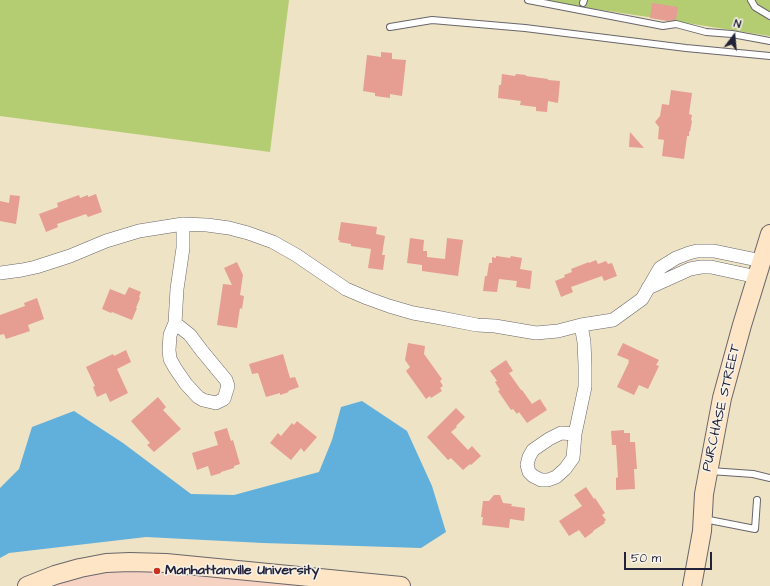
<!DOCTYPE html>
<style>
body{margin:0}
#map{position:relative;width:770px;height:586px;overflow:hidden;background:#eee3c5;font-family:"Architects Daughter",sans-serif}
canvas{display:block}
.north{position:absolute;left:714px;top:16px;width:40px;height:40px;-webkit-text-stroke:3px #f7f3e8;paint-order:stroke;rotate:16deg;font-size:11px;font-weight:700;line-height:16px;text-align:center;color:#22223b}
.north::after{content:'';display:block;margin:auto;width:14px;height:18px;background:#22223b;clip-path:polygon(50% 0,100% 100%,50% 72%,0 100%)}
.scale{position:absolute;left:624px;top:552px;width:88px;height:18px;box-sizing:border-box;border:2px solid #22223b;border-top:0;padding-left:5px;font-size:12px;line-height:14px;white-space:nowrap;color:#22223b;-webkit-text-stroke:3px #f7f3e8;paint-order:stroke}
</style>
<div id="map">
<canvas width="770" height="586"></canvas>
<div class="north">N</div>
<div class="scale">50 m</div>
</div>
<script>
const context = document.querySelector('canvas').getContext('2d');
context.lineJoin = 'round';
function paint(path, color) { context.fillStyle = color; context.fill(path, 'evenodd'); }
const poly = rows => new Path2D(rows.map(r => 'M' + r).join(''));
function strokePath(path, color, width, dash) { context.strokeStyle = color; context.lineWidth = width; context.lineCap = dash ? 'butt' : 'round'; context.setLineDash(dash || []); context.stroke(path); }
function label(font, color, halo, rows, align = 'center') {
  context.font = font + ' "Architects Daughter",sans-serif'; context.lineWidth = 3; context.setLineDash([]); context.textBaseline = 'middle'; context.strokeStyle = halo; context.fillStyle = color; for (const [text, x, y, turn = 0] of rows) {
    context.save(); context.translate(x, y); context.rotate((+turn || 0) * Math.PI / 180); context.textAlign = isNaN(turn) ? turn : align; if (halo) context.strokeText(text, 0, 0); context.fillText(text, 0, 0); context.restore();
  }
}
paint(poly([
 [106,563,400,586,30,586]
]), '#f6d2c3');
paint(poly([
 [0,0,289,0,270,152,0,116],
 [535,0,770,0,770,36,648,17]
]), '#b5cd72');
paint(poly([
 [362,401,407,431,432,486,446,532,421,548,263,543,146,537,9,553,0,558,0,488,19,469,32,427,74,411,123,443,191,494,234,495,319,472,332,440,341,407]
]), '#61afdb');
paint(poly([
 [652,3,678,7,676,20,667,21,650,18],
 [381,52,392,53,392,59,406,60,402,96,390,94,390,98,375,96,375,93,363,91,367,55,381,57],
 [502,74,515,76,516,74,526,75,526,76,548,79,548,80,560,81,558,103,548,101,547,112,536,111,536,107,520,105,521,101,498,98,499,85,501,85],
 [671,90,692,93,689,114,692,115,691,120,692,121,690,132,689,131,689,136,687,136,684,159,662,156,664,140,658,139,659,127,655,122,660,116,662,104,669,105],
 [630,132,644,148,629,147],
 [96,194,102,212,88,217,86,214,57,224,58,227,46,232,39,214,58,207,57,203,79,195,80,198,88,195,88,197],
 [10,195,20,196,16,224,0,221,0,201,9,203],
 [341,222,377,227,376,234,385,236,382,255,385,255,383,270,368,268,371,249,351,246,351,244,339,242,340,240,338,240],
 [410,238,424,240,423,251,427,251,427,257,445,259,447,238,463,240,458,276,422,271,422,265,407,263],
 [496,256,510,258,511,256,522,258,520,269,532,271,530,289,516,287,517,281,499,279,497,292,483,291,485,276,487,276,489,263,492,263,492,257,496,258],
 [596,260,598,264,606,261,608,264,612,263,617,276,604,281,602,276,571,287,573,292,561,297,555,281,565,277,564,275,572,272,571,269,589,262,589,263],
 [237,262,243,275,240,295,244,296,242,309,240,308,237,328,217,325,223,284,232,285,224,268],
 [129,287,141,292,139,297,140,298,136,308,137,308,132,320,112,312,111,313,102,309,110,289,125,295],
 [37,298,44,319,28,325,30,331,6,339,4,334,0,335,0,315,25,306,24,303],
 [408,343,425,346,424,354,442,379,440,381,443,386,440,388,442,391,431,398,430,396,426,399,406,371,410,367,405,360],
 [623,343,659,360,656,365,659,366,648,389,639,385,634,395,617,387,629,362,628,362,629,360,617,355],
 [126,350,131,362,117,369,128,393,110,402,106,393,97,397,93,387,95,386,86,367,113,354,114,356],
 [283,354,290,378,295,377,299,387,288,391,289,392,280,395,280,393,266,397,258,373,252,374,249,364],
 [506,360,513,371,509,373,521,390,522,390,532,404,540,399,547,410,527,423,519,412,517,414,513,409,511,410,498,391,500,390,495,382,497,381,490,371],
 [158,397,166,407,163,410,181,429,154,452,147,445,150,443,131,421],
 [456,408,465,417,456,426,457,427,451,432,468,450,472,446,481,456,471,465,470,464,463,470,451,458,448,460,427,437],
 [297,421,317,437,304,452,301,448,291,460,270,443,278,433,281,436,292,423,294,425],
 [227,428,231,441,233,440,240,464,234,466,234,468,221,472,221,473,211,476,208,466,197,470,192,453,218,445,214,432],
 [624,430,624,433,630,433,630,442,635,442,637,469,634,469,635,489,616,490,616,478,618,477,616,445,612,445,611,431],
 [586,487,594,499,595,498,605,513,602,515,606,520,604,522,605,523,593,531,593,532,585,538,579,530,569,536,559,521,582,506,574,495],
 [494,495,500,495,503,503,512,504,511,506,525,508,524,521,510,519,509,528,482,525,483,517,481,517,483,501,489,501]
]), '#e69d92');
const service = poly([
 [528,0,663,26,676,24,706,32,732,34,770,41],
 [751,0,755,7,770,16],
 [583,3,584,0],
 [390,27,432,20,525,28,686,48,770,56],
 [710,471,753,474,770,478],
 [704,519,755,529,757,500]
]);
const minor = poly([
 [0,273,22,270,36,267,70,256,106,241,139,231,183,224,207,225,229,228,248,233,273,242,296,255,346,289,367,298,389,306,413,313,436,317,477,325,495,326,536,333,558,331,581,325,613,320,642,299,660,268,676,258,689,253,697,251,714,251,762,261],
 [648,288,690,269,701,267,711,267,757,277],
 [175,323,190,335,202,351,226,380,228,386,224,399,216,403,203,400,198,397,186,384,175,368,170,359,169,350,170,335,175,323],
 [175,323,177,289,183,248,183,224],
 [561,433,575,434,573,458,565,469,556,477,548,480,541,480,533,476,529,472,527,465,529,457,533,450,549,439,561,433],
 [575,434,585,387,585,365,584,342,581,325]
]);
const secondary = poly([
 [27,586,55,575,80,568,106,563,130,562,166,563,401,586],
 [692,586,702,531,704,494,722,398,742,325,770,234]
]);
strokePath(service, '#69666b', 8);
strokePath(minor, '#69666b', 14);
strokePath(secondary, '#69666b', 20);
strokePath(service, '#fff', 6);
strokePath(minor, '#fff', 13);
strokePath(secondary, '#fde5c5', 18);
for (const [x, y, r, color] of [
 [157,571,4,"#c8321e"]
]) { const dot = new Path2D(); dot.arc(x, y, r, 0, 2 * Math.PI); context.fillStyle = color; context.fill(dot); strokePath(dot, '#f7f3e8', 1.5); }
label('14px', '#22223b', '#f7f3e8', [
 ["PURCHASE STREET",722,408,-77]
]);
label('bold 14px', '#22223b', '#f7f3e8', [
 ["Manhattanville University",165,571]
], 'left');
</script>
